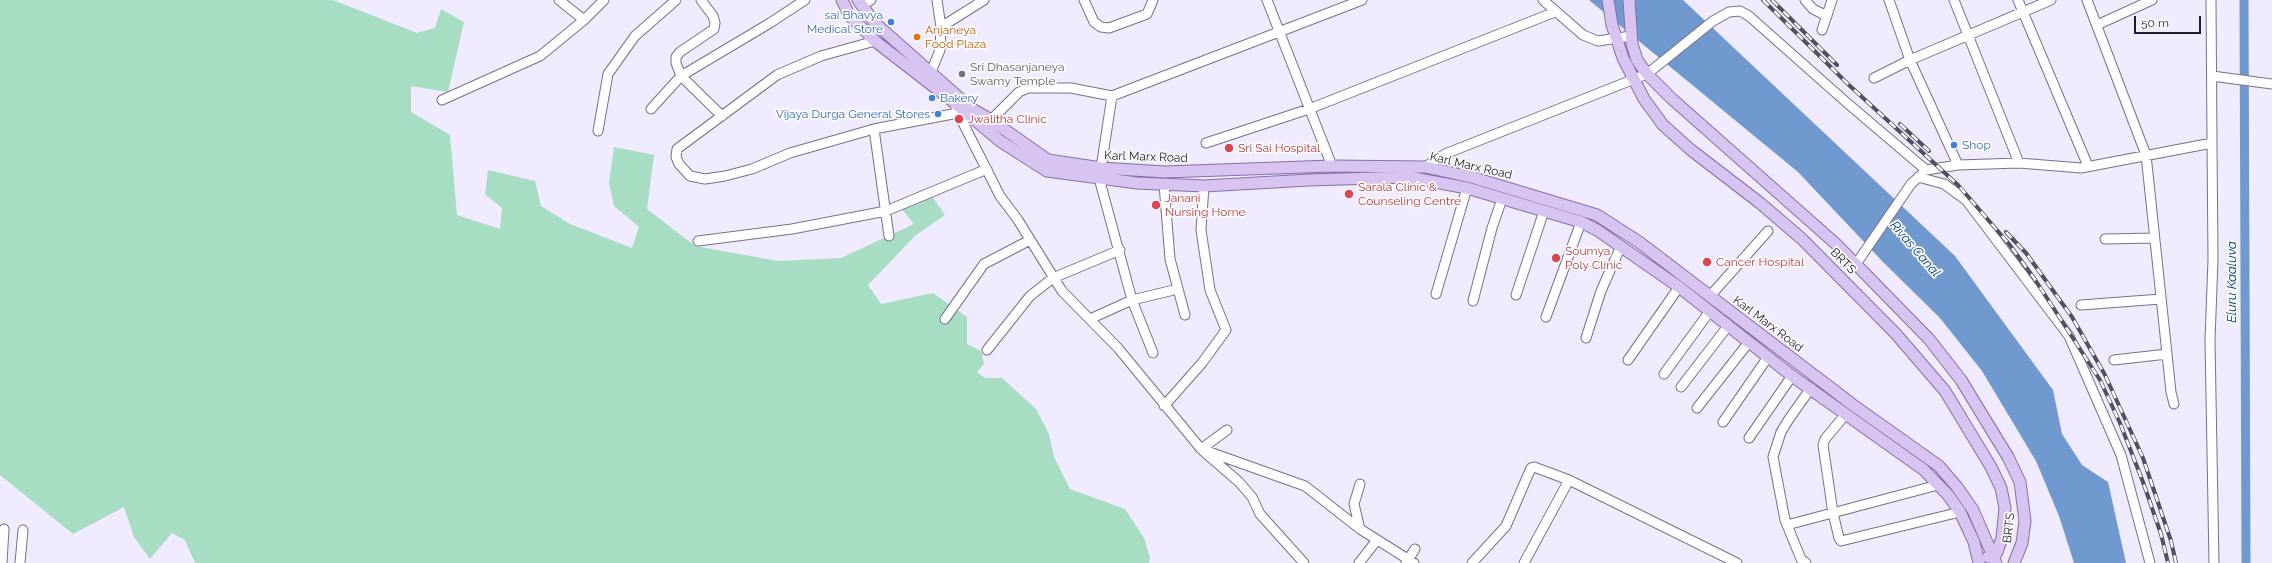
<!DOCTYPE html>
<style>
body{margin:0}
#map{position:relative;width:2272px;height:563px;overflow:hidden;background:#f0ebfe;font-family:Raleway,sans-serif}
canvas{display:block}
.scale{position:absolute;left:2134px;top:16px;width:67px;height:18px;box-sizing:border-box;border:2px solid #201d29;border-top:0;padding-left:5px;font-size:12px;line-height:14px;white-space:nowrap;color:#201d29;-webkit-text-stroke:3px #fcfcfc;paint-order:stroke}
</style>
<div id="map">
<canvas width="2272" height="563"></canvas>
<div class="scale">50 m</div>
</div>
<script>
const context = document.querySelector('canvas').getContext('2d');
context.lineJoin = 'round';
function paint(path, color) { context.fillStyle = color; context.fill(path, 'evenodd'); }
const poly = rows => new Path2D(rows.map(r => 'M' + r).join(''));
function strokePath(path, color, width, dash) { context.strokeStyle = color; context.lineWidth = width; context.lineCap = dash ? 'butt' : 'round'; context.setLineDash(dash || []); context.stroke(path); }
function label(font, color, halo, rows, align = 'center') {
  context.font = font + ' Raleway,sans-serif'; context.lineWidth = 3.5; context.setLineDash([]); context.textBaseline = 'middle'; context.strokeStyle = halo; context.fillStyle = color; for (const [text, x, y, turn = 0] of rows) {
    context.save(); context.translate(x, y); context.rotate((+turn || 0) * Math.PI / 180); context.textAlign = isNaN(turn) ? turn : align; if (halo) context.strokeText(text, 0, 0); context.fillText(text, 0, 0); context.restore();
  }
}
paint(poly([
 [0,0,333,0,417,33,435,28,441,9,464,22,448,92,411,86,411,112,450,135,457,215,500,229,502,208,485,194,488,170,535,181,541,206,570,224,632,248,639,227,614,206,609,183,614,147,654,155,647,209,695,246,778,261,841,258,914,224,900,207,930,193,945,215,916,235,868,285,881,304,933,293,967,317,967,344,981,351,984,364,977,372,985,378,1002,378,1036,409,1049,434,1054,457,1070,489,1125,509,1144,538,1150,558,1149,563,195,563,185,540,172,533,150,559,134,537,124,507,73,534,0,475]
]), '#a7ddc2');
paint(poly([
 [1589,0,1683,0,1955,256,2053,390,2062,434,2082,465,2108,482,2126,563,2074,563,2059,516,2036,461,1982,371,1940,318,1883,262,1798,172]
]), '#7099cf');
strokePath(poly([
 [2244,0,2246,563]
]), '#7099cf', 9);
const minor = poly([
 [559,0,584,20],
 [701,0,713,16,715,23,714,29,680,52,676,57,676,63,681,76,722,116],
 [1084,0,1094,22,1101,27,1109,28,1147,14,1153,0],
 [1267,0,1332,166],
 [1543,0,1583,35,1598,41,1631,36],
 [1805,0,1813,9,1827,16],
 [1889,0,1910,60,1958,165],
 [1954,0,2019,163],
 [2018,0,2088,166],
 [2087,0,2146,155,2171,392,2174,404],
 [861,6,871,0],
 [2097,25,2152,0],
 [941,27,984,0],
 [1822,30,1832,0],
 [875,41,821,56,777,75,677,149,676,157,679,164,690,176,705,179,725,176,752,169,790,153,874,129,958,113],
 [931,72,940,50,941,27,937,0],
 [2212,76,2272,84],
 [1874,78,1910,60,2051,0],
 [442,100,540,56,584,20,604,0],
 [954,102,958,113,1000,196,1018,220,1062,291,1118,348,1201,449,1239,482,1252,497,1260,514,1304,563],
 [651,109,681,76,770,23,805,0],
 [991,120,1019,92,1028,88,1071,88,1112,96,1362,0],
 [874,129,889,236],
 [598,131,608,74,635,36,676,0],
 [1206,143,1309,109,1555,12],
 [2212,143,2213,260,2210,340,2214,563],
 [1425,167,1445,154,1647,74,1713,21,1729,12,1740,11,1749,16,1846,102,1926,170,1958,165,2019,163,2081,168,2212,143,2211,0],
 [1101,168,1112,96],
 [1918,177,1944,184,1966,200,2069,336,2121,455,2150,563],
 [1099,178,1132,300,1153,353],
 [1164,184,1170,259,1185,315],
 [2105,239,2154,238],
 [698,241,792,229,886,211,987,169],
 [1856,264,1911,184,1922,174],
 [1436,294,1467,188],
 [1516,295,1544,211],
 [1710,296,1768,231],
 [1473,301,1492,228,1502,199],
 [2081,305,2161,299],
 [1546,317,1581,222],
 [945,319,984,264,1030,240],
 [1090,319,1132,300,1178,289],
 [1586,338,1601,291,1621,246],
 [987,350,1030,296,1053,278,1120,250],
 [1628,360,1679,287],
 [2114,360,2167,354],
 [1664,374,1710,311],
 [1681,387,1728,326],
 [1164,406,1202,363,1226,330,1210,290,1201,230,1204,186],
 [1697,408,1749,342],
 [1845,415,1825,439,1823,445,1833,513,1839,538,1841,541,1960,512],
 [1723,422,1768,357],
 [1227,430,1201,449,1305,486,1360,529,1414,563],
 [1749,438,1792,376],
 [1360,484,1354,504,1360,529],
 [1787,525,1938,485],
 [2,563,4,529],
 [20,563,23,530],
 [1359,563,1377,540],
 [1406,563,1415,549],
 [1472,563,1506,526,1531,468,1534,467,1569,480,1737,563],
 [1524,563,1569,480],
 [1806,563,1801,559,1785,520,1773,457,1781,432,1789,419,1811,388]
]);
const major = poly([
 [842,0,849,15,875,41,955,103,1000,141,1047,171,1137,183,1204,186,1309,180,1408,177,1467,188,1581,222,1597,230,1679,287,1792,376,1924,470,1948,495,1960,512,1974,542,1979,563],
 [858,0,875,23,972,109,991,120,1048,160,1101,168,1165,172,1332,166,1425,167,1471,177,1597,215,1639,242,1853,405,1939,466,1957,487,1973,510,1996,563],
 [1608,0,1612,25,1623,58,1644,99,1663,125,1691,150,1760,203,1802,239,1896,334,1945,391,1991,467,2001,488,2005,508,2002,538,1997,552,1994,556,1988,557],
 [1629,0,1632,44,1637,60,1647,74,1671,98,1836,244,1929,339,1961,380,2008,457,2020,482,2025,521,2022,543,2014,563]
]);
strokePath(minor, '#77708b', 11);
strokePath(major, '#8570a5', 13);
strokePath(minor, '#fff', 9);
strokePath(major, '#d7c4f1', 11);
const rail = poly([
 [1763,0,1850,86,1958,185,2009,244,2034,278,2100,380,2120,423,2143,482,2161,534,2168,563],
 [1772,0,1837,65],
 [1900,124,1929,151],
 [2006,232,2026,253,2072,317,2105,375,2143,458,2171,541,2176,563]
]);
strokePath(rail, '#534f5d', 4);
strokePath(rail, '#fcfcfc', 2.5, [8]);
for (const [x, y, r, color] of [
 [891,22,4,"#3f7fe0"],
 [917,37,4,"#e8710a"],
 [962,74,4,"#6b7280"],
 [932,98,4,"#3f7fe0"],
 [938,114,4,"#3f7fe0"],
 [959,119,5,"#e0444e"],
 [1954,145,4,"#3f7fe0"],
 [1229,148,5,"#e0444e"],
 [1349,194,5,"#e0444e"],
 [1156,205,5,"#e0444e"],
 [1556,258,5,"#e0444e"],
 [1707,262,5,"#e0444e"]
]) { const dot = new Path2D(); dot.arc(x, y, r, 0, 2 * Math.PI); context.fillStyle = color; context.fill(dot); strokePath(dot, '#fcfcfc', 1.5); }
label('12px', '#366cbe', '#fcfcfc', [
 ["sai Bhavya",883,15],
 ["Medical Store",883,29],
 ["Bakery",940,98,"left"],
 ["Vijaya Durga General Stores",930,114],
 ["Shop",1962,145,"left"]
], 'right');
label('12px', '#c56008', '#fcfcfc', [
 ["Anjaneya",925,30],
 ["Food Plaza",925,44]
], 'left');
label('12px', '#5b616d', '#fcfcfc', [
 ["Sri Dhasanjaneya",970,67],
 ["Swamy Temple",970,81]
], 'left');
label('12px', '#be3a42', '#fcfcfc', [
 ["Jwalitha Clinic",968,119],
 ["Sri Sai Hospital",1238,148],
 ["Sarala Clinic &",1358,187],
 ["Counseling Centre",1358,201],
 ["Janani",1165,198],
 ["Nursing Home",1165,212],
 ["Soumya",1565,251],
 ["Poly Clinic",1565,265],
 ["Cancer Hospital",1716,262]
], 'left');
label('12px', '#201d29', '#fcfcfc', [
 ["Karl Marx Road",1146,157,2],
 ["Karl Marx Road",1471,166,13],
 ["BRTS",1843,261,45],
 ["Karl Marx Road",1768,324,37],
 ["BRTS",2009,528,-83]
]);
label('italic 13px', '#013d7d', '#fcfcfc', [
 ["Rivas Canal",1915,249,49],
 ["Eluru Kaaluva",2232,282,-90]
]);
</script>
